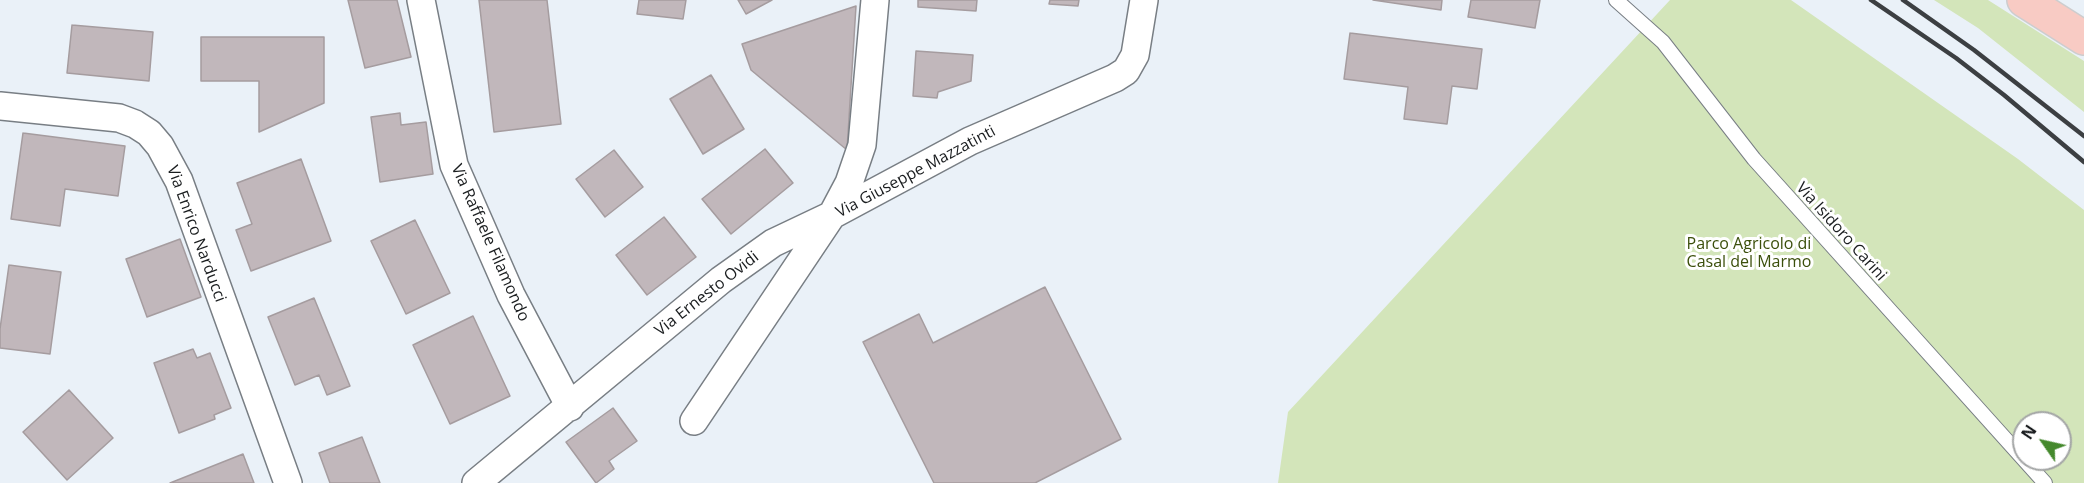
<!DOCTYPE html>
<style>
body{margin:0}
#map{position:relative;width:2084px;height:483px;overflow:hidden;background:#eaf1f8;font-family:"Open Sans",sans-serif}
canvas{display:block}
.north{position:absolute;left:2012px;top:411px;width:60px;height:60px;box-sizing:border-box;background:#fff;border:2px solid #a3a5a5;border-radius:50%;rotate:304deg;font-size:16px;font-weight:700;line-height:24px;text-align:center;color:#1a1d1f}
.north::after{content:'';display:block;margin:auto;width:21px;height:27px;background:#45892d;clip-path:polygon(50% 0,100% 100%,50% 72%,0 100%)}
</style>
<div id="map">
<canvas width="2084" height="483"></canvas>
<div class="north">N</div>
</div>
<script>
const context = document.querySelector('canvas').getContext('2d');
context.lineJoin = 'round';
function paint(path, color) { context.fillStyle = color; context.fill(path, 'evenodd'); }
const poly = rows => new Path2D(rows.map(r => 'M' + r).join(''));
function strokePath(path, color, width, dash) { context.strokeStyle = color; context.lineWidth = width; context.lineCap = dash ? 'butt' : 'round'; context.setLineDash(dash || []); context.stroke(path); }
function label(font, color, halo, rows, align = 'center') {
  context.font = font + ' "Open Sans",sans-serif'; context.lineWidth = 6; context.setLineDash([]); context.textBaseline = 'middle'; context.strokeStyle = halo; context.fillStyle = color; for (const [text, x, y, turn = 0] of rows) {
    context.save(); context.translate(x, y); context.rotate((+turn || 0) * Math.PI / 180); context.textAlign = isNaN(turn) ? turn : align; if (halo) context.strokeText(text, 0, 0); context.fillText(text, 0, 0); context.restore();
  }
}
paint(poly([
 [1670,0,1791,0,2018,159,2084,210,2084,483,1278,483,1288,412],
 [2024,423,2060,423,2060,459,2024,459],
 [1934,0,1988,0,2084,61,2084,112,1978,28]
]), '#d3e5ba');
const building = poly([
 [348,0,397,0,411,57,365,68,348,0],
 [479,0,547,0,561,124,494,132,479,0],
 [639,0,686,0,683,19,637,14,639,0],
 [738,0,772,0,746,14,738,0],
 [918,0,977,0,976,11,918,7,918,0],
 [1050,0,1079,0,1078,6,1049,4,1050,0],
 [1373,0,1442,0,1441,10,1373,0],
 [1471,0,1540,0,1535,28,1468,17,1471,0],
 [856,6,847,150,751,70,742,44,856,6],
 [72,25,153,32,149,81,67,73,72,25],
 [1350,33,1482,49,1477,89,1452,86,1447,124,1404,119,1408,87,1344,79,1350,33],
 [201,37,324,37,324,103,259,132,259,81,201,81,201,37],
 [916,51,973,55,971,81,938,92,937,98,913,96,916,51],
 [711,75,744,129,703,154,670,99,711,75],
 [400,113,401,125,426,122,433,174,380,182,371,117,400,113],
 [23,133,125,146,118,196,65,189,60,226,11,219,23,133],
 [765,149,793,183,731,234,702,199,765,149],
 [614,150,643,187,605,217,576,179,614,150],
 [301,159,331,241,251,271,236,230,252,224,237,183,301,159],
 [664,217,696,257,647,295,616,255,664,217],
 [415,220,450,293,406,314,371,241,415,220],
 [180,239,201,297,147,317,126,259,180,239],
 [9,265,61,272,50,354,0,348,0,329,9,265],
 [1045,287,1121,439,1035,483,934,483,863,342,919,314,933,343,1045,287],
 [314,298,350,386,327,395,319,375,295,385,268,317,314,298],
 [473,316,510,396,450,424,413,345,473,316],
 [193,349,197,358,210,353,231,408,214,415,215,419,179,433,154,363,193,349],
 [69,390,113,438,67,480,23,432,69,390],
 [613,408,637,441,609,461,614,469,596,483,566,442,613,408],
 [362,437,380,483,330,483,319,453,362,437],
 [243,454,254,483,170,483,243,454]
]);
paint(building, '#c1b7bb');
strokePath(building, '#a59c9f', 1.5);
const lane = poly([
 [1616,0,1663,42,1754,159,2045,483]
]);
const street = poly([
 [421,0,454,165,511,295,570,407],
 [0,106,119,118,135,124,149,133,160,146,179,181,288,483],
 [694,421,832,215,970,141,1115,78,1126,71,1135,55,1144,0],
 [476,483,721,280,773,243,832,215,849,183,862,145,875,0]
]);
const primary = poly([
 [2024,0,2084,38]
]);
strokePath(lane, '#787e84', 16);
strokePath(street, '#787e84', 30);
strokePath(primary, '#cdcdce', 36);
strokePath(lane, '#fff', 14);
strokePath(street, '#fff', 27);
strokePath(primary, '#f8cbc4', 33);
strokePath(poly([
 [1871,0,1956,58,2004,95,2084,162],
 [1903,0,1974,50,2084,136]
]), '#3c3f42', 4.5);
label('16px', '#1a1d1f', '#fff', [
 ["Via Giuseppe Mazzatinti",916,172,-28],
 ["Via Isidoro Carini",1841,232,48],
 ["Via Enrico Narducci",196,234,70],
 ["Via Raffaele Filamondo",490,243,66],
 ["Via Ernesto Ovidi",707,294,-38]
]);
label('16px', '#3b4f0b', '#fff', [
 ["Parco Agricolo di",1749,244],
 ["Casal del Marmo",1749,262]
]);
</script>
